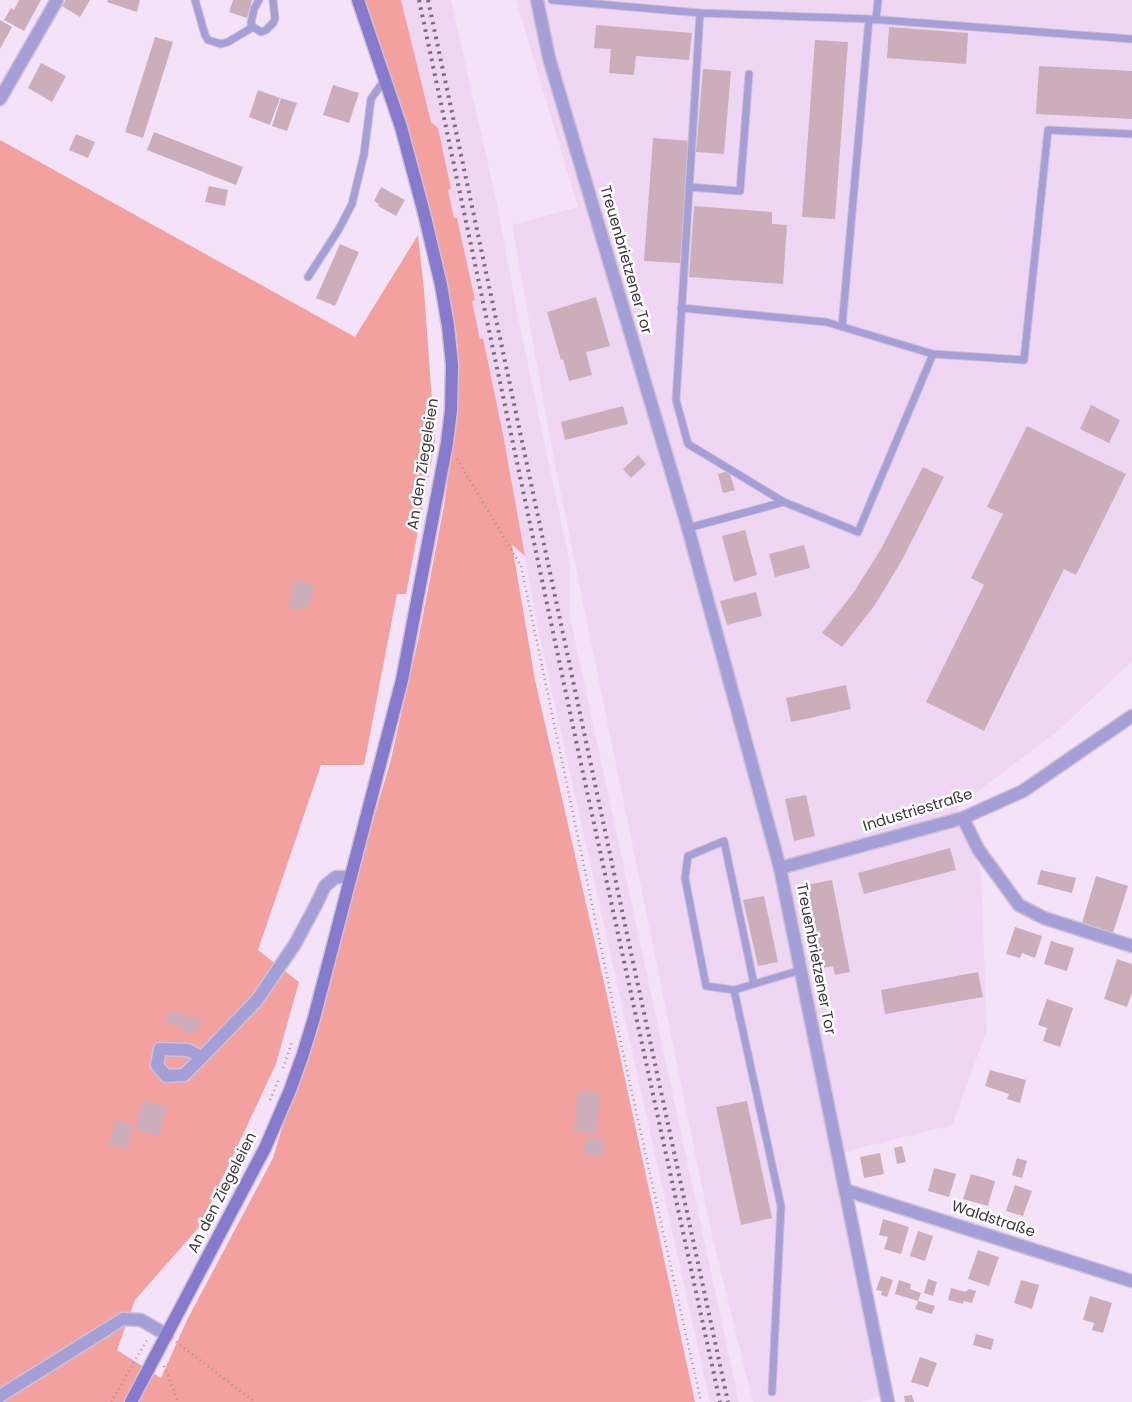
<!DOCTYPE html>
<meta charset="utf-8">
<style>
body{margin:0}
canvas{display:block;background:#f4e2f9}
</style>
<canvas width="1132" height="1402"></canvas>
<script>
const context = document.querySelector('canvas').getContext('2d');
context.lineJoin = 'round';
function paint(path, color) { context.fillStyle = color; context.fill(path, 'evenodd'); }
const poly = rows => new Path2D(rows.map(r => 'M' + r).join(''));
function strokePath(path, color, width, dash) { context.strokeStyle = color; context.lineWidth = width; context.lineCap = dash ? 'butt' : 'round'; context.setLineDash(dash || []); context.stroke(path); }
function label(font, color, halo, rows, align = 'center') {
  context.font = font + ' Poppins,sans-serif'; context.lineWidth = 5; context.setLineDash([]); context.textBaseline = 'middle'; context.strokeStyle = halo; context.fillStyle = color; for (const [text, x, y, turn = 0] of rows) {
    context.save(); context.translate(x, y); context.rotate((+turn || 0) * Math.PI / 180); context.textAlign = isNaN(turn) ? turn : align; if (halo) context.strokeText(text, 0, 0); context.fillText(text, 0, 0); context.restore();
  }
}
paint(poly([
 [401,0,451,0,495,195,519,322,570,564,570,617,739,1402,710,1402,537,624,503,434,483,339,480,339,472,301,475,300,457,218,454,219,448,189,451,189,431,122],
 [516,0,1132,0,1132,661,1059,730,957,807,981,873,987,1030,952,1125,832,1155,886,1394,862,1402,753,1402,712,1236,554,460,512,225,578,207]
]), '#efd7f4');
paint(poly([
 [364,0,401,0,431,122,438,128,451,189,448,190,454,218,457,218,475,300,472,301,480,339,483,338,503,434,525,556,512,545,535,680,606,991,695,1402,0,1402,0,140,355,337,418,235,424,290,435,442,406,594,397,594,364,765,321,765,258,950,299,982,276,1064,200,1226,135,1300,117,1350,161,1378,187,1320,273,1158,390,763,419,636,444,506,458,402,459,377,457,338,449,293,417,159,394,84]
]), '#f3a19e');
paint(poly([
 [19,0,41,0,24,31,4,20,11,8,14,10],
 [66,0,90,0,80,17,62,6],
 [108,0,140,0,137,12,107,2],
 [233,0,252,0,247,18,229,12],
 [0,20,12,27,0,49],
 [596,25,692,33,689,60,636,56,634,75,609,73,611,49,594,48],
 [889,27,968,33,966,64,887,58],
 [155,37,173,42,143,138,125,132],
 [815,40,848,42,835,219,802,217],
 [41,63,66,76,52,102,28,88],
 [1039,66,1132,71,1132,119,1036,114],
 [703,69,731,71,724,154,696,152],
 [333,85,359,93,349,123,323,115],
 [258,90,280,98,270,125,249,117],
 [281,98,297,103,287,131,272,126],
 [154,132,243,167,236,185,147,150],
 [76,134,95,142,88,158,69,150],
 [653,138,690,141,680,263,644,261],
 [209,186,228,190,225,206,205,202],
 [381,187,405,200,396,216,378,206,379,204,374,201],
 [694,206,772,212,772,224,787,225,783,284,689,277],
 [340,244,359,252,335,306,316,298],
 [596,297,610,346,586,352,592,375,569,381,563,359,561,360,547,312],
 [1091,405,1120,420,1109,443,1080,429],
 [623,406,628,424,565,440,561,422],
 [1027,426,1126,474,1076,575,1064,569,984,731,926,702,984,585,971,578,1003,514,987,507],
 [638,455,646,464,631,478,623,469],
 [923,467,944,477,902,560,875,605,842,647,822,633,854,592,881,549],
 [729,471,735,490,723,493,718,474],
 [745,530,757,575,734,582,722,536],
 [804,545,810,568,775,577,769,554],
 [294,580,314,585,309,608,301,607,300,611,289,608],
 [756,592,762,616,727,625,720,601],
 [846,685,851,709,791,722,786,698],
 [806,795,815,836,794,841,785,799],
 [950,848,956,870,864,894,858,873],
 [1041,870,1076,878,1072,893,1037,884],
 [1096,876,1128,886,1113,933,1082,923],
 [832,880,850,972,835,975,833,966,822,968,806,885],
 [764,896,778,962,758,966,743,900],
 [1015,927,1042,936,1035,958,1022,953,1020,958,1006,954],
 [1051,941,1074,948,1067,971,1044,964],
 [1117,959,1132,964,1132,993,1127,1007,1104,999],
 [978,972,983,997,885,1014,881,990],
 [1047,999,1073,1008,1060,1047,1043,1041,1047,1028,1038,1025],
 [170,1010,201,1020,198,1032,192,1030,191,1034,182,1032,183,1027,166,1023],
 [990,1070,1026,1080,1020,1103,1007,1099,1009,1094,985,1086],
 [578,1091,601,1093,596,1134,574,1131],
 [143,1100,167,1107,159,1136,135,1129],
 [747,1101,772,1218,741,1225,716,1107],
 [115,1120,133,1125,127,1149,109,1145],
 [585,1138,604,1139,603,1156,584,1155],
 [902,1146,906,1162,897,1164,894,1148],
 [880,1153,884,1174,864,1178,860,1157],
 [1017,1158,1027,1161,1022,1178,1012,1175],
 [934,1168,956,1174,949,1197,928,1191],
 [971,1174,995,1181,988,1206,963,1199],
 [1015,1185,1032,1191,1023,1216,1006,1211],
 [883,1219,909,1227,901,1254,884,1249,888,1237,879,1235],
 [918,1231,933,1236,925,1261,910,1256],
 [978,1250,999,1257,989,1286,968,1279],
 [881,1276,893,1280,887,1297,881,1295,882,1291,876,1290],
 [928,1279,937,1282,933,1296,924,1293],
 [899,1280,911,1284,910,1289,921,1293,918,1301,895,1294],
 [1021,1280,1039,1285,1032,1309,1014,1303],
 [951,1288,965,1292,969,1289,976,1291,972,1303,964,1301,963,1304,948,1300],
 [1090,1296,1112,1303,1103,1333,1092,1330,1094,1323,1083,1320],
 [918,1301,935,1306,932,1314,915,1309],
 [976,1334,994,1339,991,1350,973,1345],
 [920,1357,937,1363,928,1387,911,1382],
 [912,1395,914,1402,905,1402,904,1396]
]), '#cbaeba');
const lane = poly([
 [195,0,205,35,208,40,221,44,228,42,253,27],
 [259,0,254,9,251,23,253,27,261,32,266,30,273,23,275,19,273,0],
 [552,0,700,13,869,19,1132,39],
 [700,13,676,400,688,444,784,502,858,532,933,354],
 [876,20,878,0],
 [689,187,740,191,749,74],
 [308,277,339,229,352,204,364,154,371,99,385,79],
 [681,308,826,322,933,354,1024,360,1048,130,1132,134],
 [842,327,869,19],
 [688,528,784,502],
 [734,990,706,986,685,878,688,856,724,841,754,984],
 [772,1392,781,1206,734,990,801,970]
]);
const street = poly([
 [537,0,549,58,688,528,780,868,888,1402],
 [0,99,57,0],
 [963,818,978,849,1019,905,1044,918,1132,946],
 [780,868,963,818,1023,791,1132,716],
 [202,1057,188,1050,160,1049,157,1065,166,1076,184,1075,202,1057,257,1000,295,944,316,905,325,886,336,877,351,877],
 [845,1190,1132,1281],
 [0,1396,123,1319,141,1320,167,1335]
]);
const secondary = poly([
 [131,1402,265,1148,290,1090,303,1054,314,1018,402,680,447,443,451,410,452,365,448,326,441,285,424,213,401,127,358,0]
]);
strokePath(lane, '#d0c0d4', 9);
strokePath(street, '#d0c0d4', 15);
strokePath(secondary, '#d0c0d4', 15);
strokePath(poly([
 [457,459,521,566,624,1057,701,1402],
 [283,1068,292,1042],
 [270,1100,280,1077],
 [176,1342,255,1402],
 [164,1366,178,1402],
 [111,1402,148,1338]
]), '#9f92a2', 2.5, [1, 4]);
strokePath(lane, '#a59fd7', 7);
strokePath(street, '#a59fd7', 12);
strokePath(secondary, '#867acc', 12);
strokePath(poly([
 [419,0,578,750,720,1402],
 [428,0,630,948,728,1402]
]), '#796e7b', 4, [2.5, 5]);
label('15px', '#403841', '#fff', [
 ["Treuenbrietzener Tor",625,260,74],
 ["An den Ziegeleien",424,464,-81],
 ["Industriestraße",918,811,-17],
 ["Treuenbrietzener Tor",815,959,79],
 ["An den Ziegeleien",223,1193,-63],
 ["Waldstraße",993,1220,18]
]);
</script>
